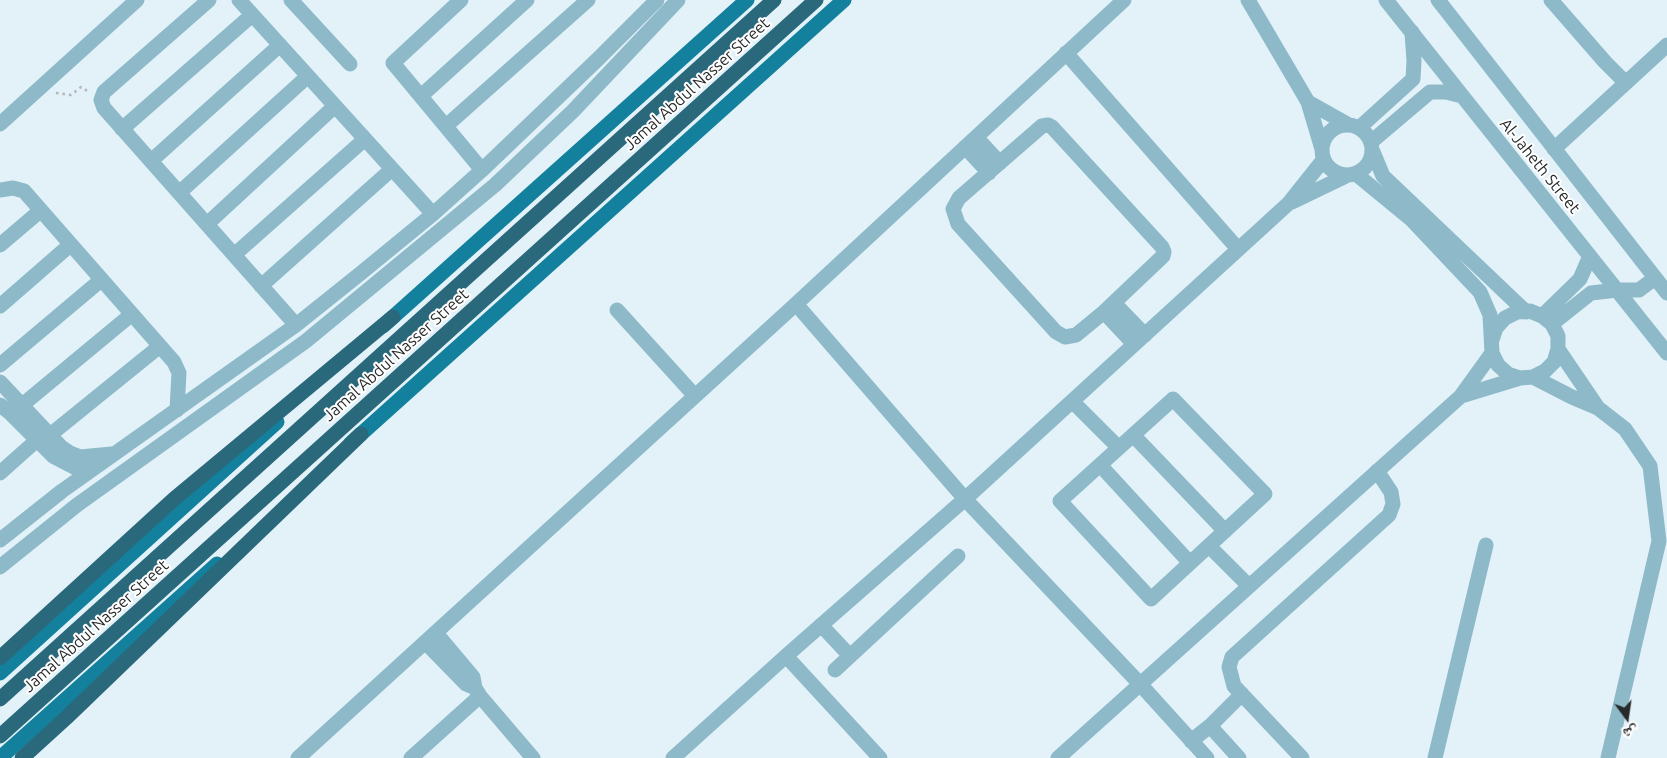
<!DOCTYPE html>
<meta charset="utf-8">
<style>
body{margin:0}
#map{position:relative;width:1667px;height:758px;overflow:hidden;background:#f5fcff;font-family:Ubuntu,"Noto Naskh Arabic",sans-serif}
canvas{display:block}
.north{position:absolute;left:1602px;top:693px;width:50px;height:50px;-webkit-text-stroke:4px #fff;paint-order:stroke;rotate:166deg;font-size:14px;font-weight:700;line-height:20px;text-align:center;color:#272a2a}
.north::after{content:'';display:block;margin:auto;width:18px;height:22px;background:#272a2a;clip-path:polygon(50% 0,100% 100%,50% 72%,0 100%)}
</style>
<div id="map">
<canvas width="1667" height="758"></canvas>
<div class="north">ش</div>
</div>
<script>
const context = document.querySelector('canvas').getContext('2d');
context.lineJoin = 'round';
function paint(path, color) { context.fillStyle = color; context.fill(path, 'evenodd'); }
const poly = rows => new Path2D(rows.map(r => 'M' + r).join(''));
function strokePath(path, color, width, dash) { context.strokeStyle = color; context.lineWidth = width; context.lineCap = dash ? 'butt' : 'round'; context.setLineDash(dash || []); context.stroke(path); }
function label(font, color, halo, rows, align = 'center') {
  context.font = font + ' Ubuntu,sans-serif'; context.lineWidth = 4; context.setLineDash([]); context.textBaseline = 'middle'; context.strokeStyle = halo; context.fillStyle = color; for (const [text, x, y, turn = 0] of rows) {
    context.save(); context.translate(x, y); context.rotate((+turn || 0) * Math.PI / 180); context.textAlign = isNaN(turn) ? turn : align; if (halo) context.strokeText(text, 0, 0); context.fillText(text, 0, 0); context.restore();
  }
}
paint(poly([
 [0,0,1667,0,1667,758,0,758]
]), '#e2f2f8');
strokePath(poly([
 [56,93,71,95,81,87,89,92]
]), '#b2b8ba', 2.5, [2.5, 4]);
strokePath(poly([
 [209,0,104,92,101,100,104,108,296,325],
 [239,0,433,214],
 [291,0,350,64],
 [461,0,393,63,482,170],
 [1248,0,1308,102,1322,149],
 [1386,0,1667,353],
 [1438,0,1667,293],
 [1551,0,1605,62,1626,83],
 [1066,53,1238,249],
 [421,96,527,0],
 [1308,102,1349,125],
 [0,124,137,0],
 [1048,125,1052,127,1162,247,1164,252,1163,256,1104,312,1076,335,1065,337,1056,332,958,224,953,209,959,198,1042,126,1048,125],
 '1322 150a25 25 0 1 1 50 0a25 25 0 1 1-50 0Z',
 [446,126,588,0],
 [1359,128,1413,79,1414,61,1412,32],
 [122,129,252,15],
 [976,137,1000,163],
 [1371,142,1430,92,1446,92,1462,96],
 [965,147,989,173],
 [1554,149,1667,45],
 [1373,152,1383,176,1526,312],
 [151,161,280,45],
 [1356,174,1412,220,1480,292,1490,315,1492,353,1498,365,1508,374,1520,378,1533,377,1545,371,1554,362,1558,349,1558,336,1552,324,1542,316,1530,311,1517,312,1505,318,1496,328,1492,340],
 [0,190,13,188,24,191,174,362,179,373,177,410],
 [179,193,308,76],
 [1292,202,1346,176],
 [207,224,335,106],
 [0,245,40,211],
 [234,255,365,139],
 [261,286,392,169],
 [1114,303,1145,335],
 [796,304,965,499,1140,684,1207,758],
 [0,306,70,245],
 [617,310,695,396],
 [1104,312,1134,344],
 [1542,316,1580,279,1590,256],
 [1552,324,1591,293,1617,290,1639,290,1655,278],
 [1558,349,1598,408,1625,429,1650,466,1659,541,1608,758],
 [0,365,101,280],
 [1533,377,1572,397,1598,408],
 [0,382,61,447,70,453,80,457,112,454],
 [1461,396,1520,378],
 [1173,399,1265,494,1151,599,1060,501,1173,399],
 [1072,401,1119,448],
 [0,405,9,412,53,456,76,468,94,468],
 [21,406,132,314],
 [50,435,160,346],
 [1133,435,1225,531],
 [1100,465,1190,563],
 [0,473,37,440],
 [0,540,62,491,296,325,361,273,433,214,482,170,599,58,657,0],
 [1209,546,1249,586],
 [0,567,77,505,306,341,495,185,573,111,678,0],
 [821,625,850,656],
 [436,633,473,677,475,688,480,696,533,758],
 [425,642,466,684,475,688],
 [786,656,880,758],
 [835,670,958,556],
 [1210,726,1239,758],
 [1191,741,1210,726,1242,694],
 [298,758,796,304,1124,0],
 [411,758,480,696],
 [673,758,786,656,965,499,1289,203,1324,159],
 [1058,758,1461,396,1492,353],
 [1302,758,1234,686,1229,667,1232,657,1389,515,1393,504,1391,492,1377,471],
 [1435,758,1486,545]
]), '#8db9c9', 15);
strokePath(poly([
 [383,326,747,0],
 [351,443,844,0],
 [0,673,277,422],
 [0,758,217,564]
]), '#13819d', 15);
strokePath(poly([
 [0,658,174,499,393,317],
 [0,699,774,0],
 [0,736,816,0],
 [22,758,66,718,361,434]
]), '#2a687b', 15);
label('16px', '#272a2a', '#fff', [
 ["Jamal Abdul Nasser Street",697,84,-42],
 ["Al-Jaheth Street",1540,166,51],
 ["Jamal Abdul Nasser Street",396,355,-42],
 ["Jamal Abdul Nasser Street",96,626,-42]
]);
</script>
